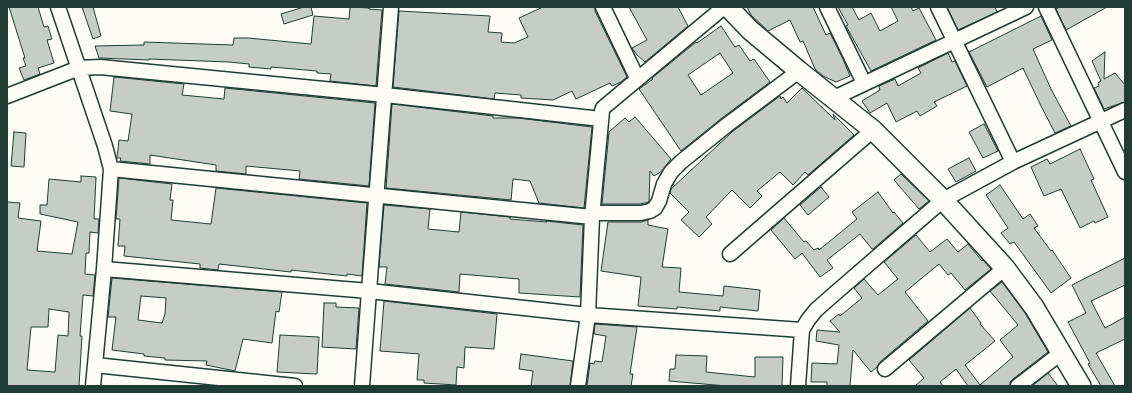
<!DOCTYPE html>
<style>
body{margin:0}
#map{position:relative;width:1132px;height:393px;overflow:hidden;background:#fdfcf7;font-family:Mynerve,sans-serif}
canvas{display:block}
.frame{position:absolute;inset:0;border:8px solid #1f3d34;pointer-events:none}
</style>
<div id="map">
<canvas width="1132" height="393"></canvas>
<div class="frame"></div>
</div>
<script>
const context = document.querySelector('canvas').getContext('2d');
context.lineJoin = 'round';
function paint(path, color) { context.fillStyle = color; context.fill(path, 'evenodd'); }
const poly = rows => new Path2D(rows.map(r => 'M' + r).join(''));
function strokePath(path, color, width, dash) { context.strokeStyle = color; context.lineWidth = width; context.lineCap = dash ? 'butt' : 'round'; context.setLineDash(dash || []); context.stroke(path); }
const building = poly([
 [9,7,38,7,44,27,48,26,52,39,47,40,54,63,38,68,40,74,24,80,19,68,26,66,23,58,25,58,9,7],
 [82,7,93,7,101,36,93,39,82,7],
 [304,7,311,7,313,15,284,24,281,14,304,7],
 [350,7,369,8,369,9,382,10,376,86,330,81,331,74,317,73,317,71,271,67,271,69,249,67,249,64,229,62,149,59,149,60,99,58,95,46,144,45,144,42,233,45,234,38,248,38,311,44,314,16,349,19,350,7],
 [543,7,595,7,595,11,627,77,621,82,612,86,610,83,576,99,572,91,553,100,521,98,521,95,495,93,494,99,393,87,399,11,490,16,488,32,502,33,501,42,514,43,528,37,519,18,543,7],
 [629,7,678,7,688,26,645,62,637,55,632,48,647,40,629,7],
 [747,7,813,7,826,35,830,33,843,59,850,76,836,82,823,76,815,69,803,41,800,42,790,20,768,31,751,15,747,7],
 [838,7,852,7,859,20,871,13,880,31,898,21,891,7,911,7,913,11,919,8,936,40,871,71,846,26,848,25,838,7],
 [947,7,995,7,997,12,958,30,947,7],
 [1060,7,1107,7,1066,30,1056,9,1060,7],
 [1041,16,1052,40,1033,49,1051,89,1071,126,1055,133,1041,106,1023,68,987,87,969,52,1041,16],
 [721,26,735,47,739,45,750,61,754,59,770,82,722,118,681,151,639,89,653,79,652,78,696,42,697,43,721,26],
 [720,53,733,73,701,95,688,75,720,53],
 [1105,52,1104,79,1115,73,1125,85,1125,102,1104,109,1094,88,1099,86,1098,83,1101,81,1092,61,1105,52],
 [948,53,952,62,955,61,967,86,934,102,937,106,920,116,917,111,896,122,887,103,870,113,862,101,880,90,879,87,879,86,895,79,898,86,921,73,918,68,948,53],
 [114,77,184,84,182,95,224,99,225,88,375,103,369,186,299,179,300,171,246,166,246,174,216,171,216,165,150,155,150,164,120,161,121,158,117,158,119,140,128,141,132,114,110,111,114,77],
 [802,88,835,120,833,114,854,135,808,175,805,172,793,185,780,172,757,191,762,196,750,208,732,190,706,217,712,224,699,237,681,220,689,212,670,193,671,189,732,132,780,96,781,99,783,97,787,103,802,88],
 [392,104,493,116,493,118,518,118,592,127,584,208,539,203,530,181,513,179,511,200,386,188,392,104],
 [635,117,671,159,662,171,654,176,650,171,649,202,640,204,602,204,609,132,625,118,629,122,635,117],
 [984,124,998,151,983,158,969,132,984,124],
 [14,132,26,133,24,167,11,166,14,132],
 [1080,149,1094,179,1091,180,1108,217,1095,223,1094,221,1080,228,1061,189,1044,196,1031,167,1047,159,1050,164,1080,149],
 [969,158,976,171,956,182,948,169,969,158],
 [901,174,929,201,919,209,894,180,901,174],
 [81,176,96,177,94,219,99,219,98,233,90,232,89,253,86,253,85,274,95,275,93,296,83,295,80,336,82,336,79,386,7,386,7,202,20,203,18,218,41,221,37,251,72,254,78,222,40,214,40,205,47,205,49,179,81,182,81,176],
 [49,309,69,312,68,336,58,335,55,372,27,370,31,327,48,327,49,309],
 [119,178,172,184,170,200,173,200,171,220,211,224,216,188,367,203,362,276,347,274,347,276,291,270,291,272,219,264,218,270,200,268,200,264,124,256,125,246,118,246,120,219,116,219,119,178],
 [1000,185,1023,219,1030,214,1038,226,1034,228,1051,251,1052,250,1071,278,1051,293,1014,242,1010,244,1001,233,1008,228,986,195,1000,185],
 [821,187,829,197,808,215,800,205,821,187],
 [878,192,893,213,894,212,903,223,873,249,872,249,860,234,827,260,833,268,820,277,802,253,795,259,771,230,784,218,804,242,806,241,814,250,818,248,819,250,857,219,852,212,878,192],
 [384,205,430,209,428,229,459,232,461,212,510,217,510,219,547,222,546,221,583,225,580,297,519,293,519,279,460,274,459,292,385,284,387,267,379,267,384,205],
 [648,220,648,225,668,229,662,267,681,268,679,292,723,296,724,286,760,290,758,311,720,307,720,311,677,307,677,309,638,306,641,277,601,271,608,222,641,222,648,220],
 [916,235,930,252,947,239,958,252,968,244,982,261,983,260,991,269,965,290,951,273,948,275,939,264,905,292,928,321,880,362,877,367,871,372,853,350,850,386,827,386,827,382,811,382,812,363,837,364,839,345,816,341,817,330,840,332,830,321,839,314,840,316,862,298,854,288,864,279,878,295,898,279,884,262,916,235],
 [1125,258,1125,285,1091,301,1105,328,1125,317,1125,339,1096,353,1115,386,1101,386,1088,364,1090,363,1068,322,1086,313,1072,285,1125,258],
 [112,278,282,292,279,312,276,311,272,343,243,339,235,371,206,365,207,361,165,360,165,358,144,356,144,354,112,350,116,317,108,317,112,278],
 [141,296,166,298,165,314,162,323,138,320,141,296],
 [1002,282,1025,313,1048,352,1013,379,1010,382,1010,386,968,386,956,369,940,382,943,386,915,386,924,378,909,360,970,308,981,323,980,324,995,341,965,365,980,385,1013,357,1000,340,1018,325,990,291,1002,282],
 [384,301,497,314,494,349,465,347,464,368,457,367,456,385,424,383,424,380,417,380,419,354,380,351,384,301],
 [324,303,336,303,336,307,359,308,356,349,322,347,324,303],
 [595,324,637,327,630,374,633,374,631,386,587,386,590,363,594,364,595,361,602,362,606,336,594,334,595,324],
 [280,335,319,337,317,374,277,372,280,335],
 [521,354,573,361,570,386,531,386,533,371,519,369,521,354],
 [676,355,707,356,706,372,755,377,755,357,783,357,782,386,727,386,669,381,670,369,675,369,676,355],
 [1048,373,1058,386,1032,386,1048,373]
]);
paint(building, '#c6cdc7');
strokePath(building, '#1f3d34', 1);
const street = poly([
 [58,7,105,146,111,169,104,269,93,386],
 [603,7,637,78],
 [827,7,864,83],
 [938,7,1013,162],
 [1046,7,1125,172],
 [7,96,79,68,100,67,385,95,601,119],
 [834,98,1026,7],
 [111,169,592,217],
 [593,213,641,213,650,211,655,208,659,201,664,184,671,172,681,162,727,125,799,71],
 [730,254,873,130],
 [104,269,369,291,588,315,802,330],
 [95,365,295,386],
 [885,369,1005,268],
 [362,386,369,291,391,7],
 [578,386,588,315,592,217,602,111,603,108,724,7],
 [798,386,802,330,808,320,816,310,833,295,943,200,1013,162,1125,110],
 [1018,386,1061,353]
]);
const secondary = poly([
 [728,7,750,30,799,71,873,130,943,200,1005,268,1034,307,1081,386]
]);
strokePath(street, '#1f3d34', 17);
strokePath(secondary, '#1f3d34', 22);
strokePath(street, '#fdfcf7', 14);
strokePath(secondary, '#fdfcf7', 19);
</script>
